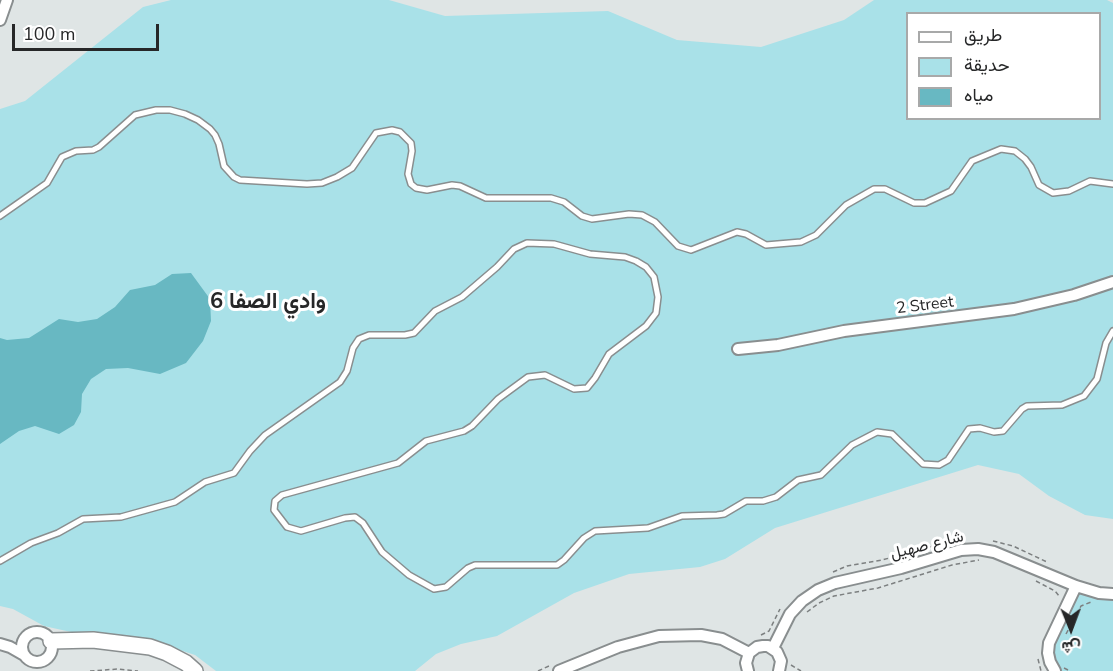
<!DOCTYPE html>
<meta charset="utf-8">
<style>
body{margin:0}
#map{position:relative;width:1113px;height:671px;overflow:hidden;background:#dfe5e5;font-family:"Nunito Sans",Vazirmatn,sans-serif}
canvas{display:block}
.legend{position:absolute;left:906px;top:12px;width:195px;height:108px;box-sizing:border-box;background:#fff;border:2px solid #a8a9a9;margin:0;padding:8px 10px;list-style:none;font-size:18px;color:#262728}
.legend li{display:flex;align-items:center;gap:12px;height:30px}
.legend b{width:30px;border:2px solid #a8a9a9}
.north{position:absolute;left:1041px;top:599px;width:60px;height:60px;-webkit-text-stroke:4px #fff;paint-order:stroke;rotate:179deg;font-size:16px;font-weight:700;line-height:24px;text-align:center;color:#262728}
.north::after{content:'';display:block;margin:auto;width:21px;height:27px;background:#262728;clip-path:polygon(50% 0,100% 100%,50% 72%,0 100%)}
.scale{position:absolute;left:12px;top:24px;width:147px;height:27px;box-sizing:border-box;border:3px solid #262728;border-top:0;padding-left:8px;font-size:18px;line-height:21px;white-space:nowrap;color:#262728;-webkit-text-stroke:4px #fff;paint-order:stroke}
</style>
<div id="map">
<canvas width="1113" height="671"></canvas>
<ul class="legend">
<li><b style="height:8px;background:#fff"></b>طريق</li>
<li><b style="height:16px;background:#a9e1e8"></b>حديقة</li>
<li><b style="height:16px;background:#68b8c2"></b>مياه</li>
</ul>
<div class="north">ش</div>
<div class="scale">100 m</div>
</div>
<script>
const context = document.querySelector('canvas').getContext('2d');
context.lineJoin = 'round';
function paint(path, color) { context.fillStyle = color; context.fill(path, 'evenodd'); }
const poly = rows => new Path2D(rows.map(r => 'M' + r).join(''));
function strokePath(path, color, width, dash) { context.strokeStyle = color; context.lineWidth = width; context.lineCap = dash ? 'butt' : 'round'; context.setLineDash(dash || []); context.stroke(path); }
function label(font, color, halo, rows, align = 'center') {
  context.font = font + ' "Nunito Sans",Vazirmatn,sans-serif'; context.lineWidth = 6; context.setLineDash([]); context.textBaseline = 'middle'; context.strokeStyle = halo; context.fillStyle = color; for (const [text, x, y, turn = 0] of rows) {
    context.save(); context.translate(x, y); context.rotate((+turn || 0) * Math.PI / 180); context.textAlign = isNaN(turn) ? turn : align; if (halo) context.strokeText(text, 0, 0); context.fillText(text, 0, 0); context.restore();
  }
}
paint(poly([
 [171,0,389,0,445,16,608,11,677,40,761,47,844,20,874,0,1107,0,1113,3,1113,519,1085,515,1049,496,1019,474,978,465,775,528,725,559,700,567,629,574,574,593,497,636,461,644,436,654,415,671,216,671,195,655,152,641,80,634,44,626,13,609,0,606,0,109,25,101,143,7],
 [908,14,1100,14,1100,118,908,118],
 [1073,589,1113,597,1113,671,1062,671,1054,660,1054,648]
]), '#a9e1e8');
paint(poly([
 [191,273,210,299,211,321,203,341,186,363,160,374,128,368,106,369,91,379,82,394,81,412,74,425,59,434,35,426,19,431,0,444,0,338,7,340,29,338,59,319,78,322,97,319,115,307,130,290,155,285,172,274]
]), '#68b8c2');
const lane = poly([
 [0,216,47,183,62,157,76,151,93,150,99,147,135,115,156,110,170,110,185,114,198,120,210,129,215,135,219,144,224,166,234,177,240,180,307,184,322,183,337,177,352,168,376,133,392,130,400,132,411,143,412,151,408,174,411,184,416,188,427,190,452,185,460,186,486,198,551,198,564,202,582,216,592,219,629,214,642,215,655,222,678,246,691,250,737,232,746,234,766,245,801,242,816,235,846,205,874,189,885,189,914,203,925,203,951,191,972,161,1001,149,1015,151,1025,159,1031,167,1039,185,1053,193,1069,191,1090,181,1113,184],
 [0,561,31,543,58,533,83,519,121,517,175,502,205,482,234,473,250,451,265,435,340,382,347,371,353,348,359,339,369,335,405,335,414,333,435,311,462,297,497,267,514,249,527,243,554,244,590,254,625,257,636,261,646,267,654,277,658,297,656,313,646,326,609,354,595,378,587,388,574,389,545,375,528,377,498,399,472,426,464,431,426,441,398,463,282,495,275,501,274,510,287,527,301,531,345,518,355,517,363,523,382,552,409,575,434,589,446,587,468,568,475,565,557,565,564,560,584,538,595,531,648,528,682,516,717,515,724,514,746,501,763,501,776,497,798,480,821,475,852,445,877,432,892,434,923,464,939,465,948,460,969,429,980,428,994,432,1003,431,1022,409,1027,406,1062,405,1084,396,1097,379,1106,343,1113,331]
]);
const street = poly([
 [0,20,7,0],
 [738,349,778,345,844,331,1014,309,1074,295,1113,282],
 '22 647a15 15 0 1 1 30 0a15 15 0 1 1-30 0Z',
 [0,644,10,647,24,655],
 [773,648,790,614,802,601,818,590,835,583,901,568,961,550,978,549,994,552,1076,586,1099,593,1113,594],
 [559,671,618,647,659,636,701,635,722,639,749,653],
 [748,671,746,663,749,653,757,647,763,646,768,646,777,652,781,661,779,671],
 [1055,671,1050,662,1048,653,1049,643,1076,586]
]);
const secondary = poly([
 [51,641,93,640,150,647,167,653,186,663,195,671]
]);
strokePath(lane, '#898e8f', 8);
strokePath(street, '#898e8f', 14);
strokePath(secondary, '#898e8f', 18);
strokePath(poly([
 [993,541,1013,546,1047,562],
 [833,572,847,566,882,560,959,539],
 [1036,581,1055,591,1059,596],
 [807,612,819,603,834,596,878,588,952,565,979,560],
 [1066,634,1081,606,1091,602],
 [761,635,769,631,780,609],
 [1038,659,1041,671],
 [791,665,801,671],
 [1064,668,1070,671],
 [90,671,118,669,138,671],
 [538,671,549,666]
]), '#7d8081', 1.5, [4.5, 3]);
strokePath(lane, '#fff', 5);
strokePath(street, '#fff', 10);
strokePath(secondary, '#fff', 15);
label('16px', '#262728', '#fff', [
 ["2 Street",925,306,-7],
 ["شارع صهيل",927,546,-14]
]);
label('bold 22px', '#262728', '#fff', [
 ["وادي الصفا 6",268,303]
]);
</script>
